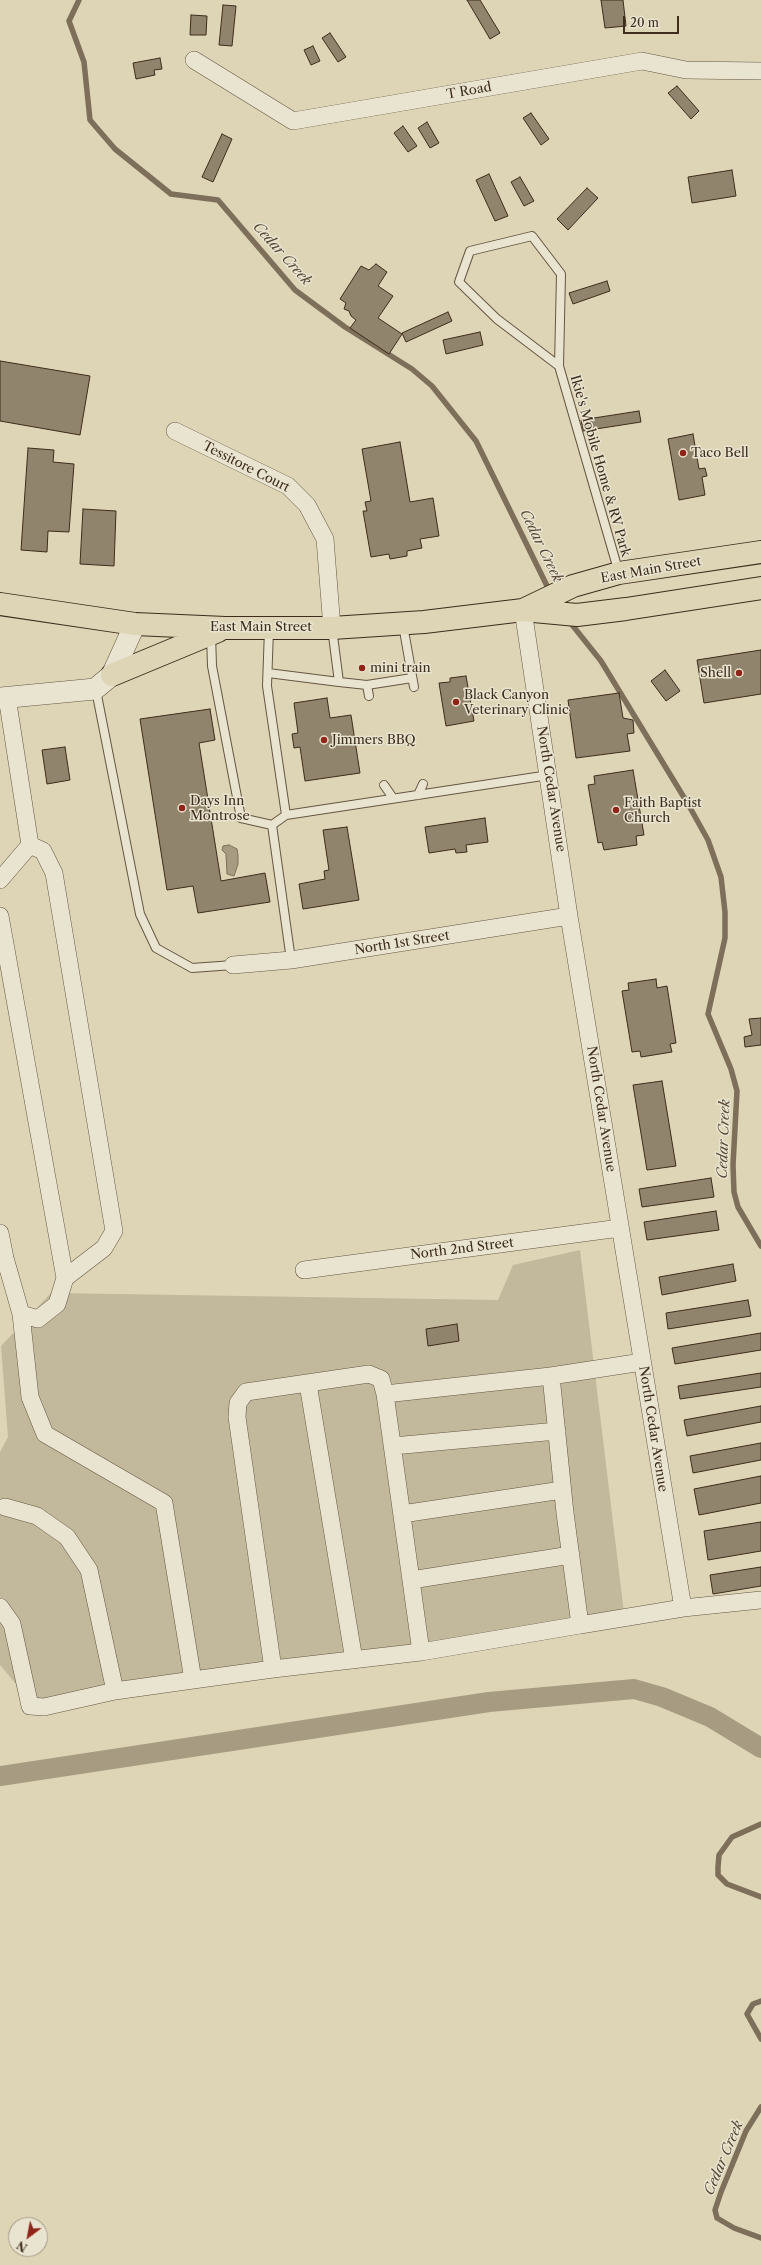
<!DOCTYPE html>
<style>
body{margin:0}
#map{position:relative;width:761px;height:2265px;overflow:hidden;background:#ddd5b6;font-family:"Libre Caslon Text",serif}
canvas{display:block}
.north{position:absolute;left:8px;top:2217px;width:40px;height:40px;box-sizing:border-box;background:#e9e4d0;border:1px solid #a59a88;border-radius:50%;rotate:212deg;font-size:11px;font-weight:700;line-height:16px;text-align:center;color:#3e2c1c}
.north::after{content:'';display:block;margin:auto;width:14px;height:18px;background:#8f2418;clip-path:polygon(50% 0,100% 100%,50% 72%,0 100%)}
.scale{position:absolute;left:623px;top:16px;width:56px;height:18px;box-sizing:border-box;border:2px solid #3e2c1c;border-top:0;padding-left:5px;font-size:12px;line-height:14px;white-space:nowrap;color:#3e2c1c;-webkit-text-stroke:3px #e9e4d0;paint-order:stroke}
</style>
<div id="map">
<canvas width="761" height="2265"></canvas>
<div class="north">N</div>
<div class="scale">20 m</div>
</div>
<script>
const context = document.querySelector('canvas').getContext('2d');
context.lineJoin = 'round';
function paint(path, color) { context.fillStyle = color; context.fill(path, 'evenodd'); }
const poly = rows => new Path2D(rows.map(r => 'M' + r).join(''));
function strokePath(path, color, width, dash) { context.strokeStyle = color; context.lineWidth = width; context.lineCap = dash ? 'butt' : 'round'; context.setLineDash(dash || []); context.stroke(path); }
function label(font, color, halo, rows, align = 'center') {
  context.font = font + ' "Libre Caslon Text",serif'; context.lineWidth = 3; context.setLineDash([]); context.textBaseline = 'middle'; context.strokeStyle = halo; context.fillStyle = color; for (const [text, x, y, turn = 0] of rows) {
    context.save(); context.translate(x, y); context.rotate((+turn || 0) * Math.PI / 180); context.textAlign = isNaN(turn) ? turn : align; if (halo) context.strokeText(text, 0, 0); context.fillText(text, 0, 0); context.restore();
  }
}
paint(poly([
 [580,1250,624,1613,31,1702,0,1665,0,1452,8,1437,1,1346,51,1293,498,1300,513,1265]
]), '#c2b89c');
const water = poly([
 [229,845,237,849,238,855,238,864,234,876,227,874,226,854,222,850,223,846,229,845]
]);
paint(water, '#a79c82');
strokePath(water, '#7d6f59', 1);
strokePath(poly([
 [79,0,69,21,84,62,90,120,115,149,171,194,218,200,295,290,345,327,412,369,432,386,476,441,550,592],
 [569,621,601,661,688,804,708,840,721,877,725,912,725,938,708,1014,731,1069,737,1091,733,1165,734,1192,738,1207,761,1246],
 [761,1824,732,1837,719,1855,718,1867,718,1875,727,1884,761,1897],
 [761,2001,753,2004,747,2014,761,2039],
 [761,2107,746,2131,721,2192,715,2210,717,2218,734,2228,761,2238]
]), '#7d6f59', 5.5);
strokePath(poly([
 [0,1776,489,1702,634,1689,662,1697,710,1717,761,1748]
]), '#a79c82', 20);
const building = poly([
 [467,0,480,0,500,33,490,39,467,0],
 [601,0,623,0,626,26,605,28,601,0],
 [223,5,236,6,232,46,219,45,223,5],
 [191,15,207,16,206,35,190,35,191,15],
 [330,33,346,57,338,62,322,38,330,33],
 [313,46,320,61,311,65,304,50,313,46],
 [160,58,162,69,154,70,155,75,136,79,133,63,160,58],
 [677,86,699,111,691,119,668,93,677,86],
 [531,113,549,139,541,145,523,118,531,113],
 [427,122,439,143,430,148,418,128,427,122],
 [403,126,417,146,408,152,394,133,403,126],
 [222,134,232,139,213,182,202,177,222,134],
 [732,170,736,196,692,203,688,177,732,170],
 [489,174,508,216,495,221,476,180,489,174],
 [520,177,534,201,524,206,511,182,520,177],
 [587,188,598,198,568,230,557,219,587,188],
 [376,264,387,272,378,286,393,296,378,318,402,334,389,354,350,328,356,320,351,316,349,311,344,309,346,303,340,299,361,266,369,270,376,264],
 [607,281,610,291,573,304,569,293,607,281],
 [448,312,452,321,406,342,402,333,448,312],
 [480,332,483,345,446,354,443,340,480,332],
 [0,361,90,376,80,435,0,421,0,361],
 [639,411,641,422,583,431,581,420,639,411],
 [693,434,699,469,705,468,707,476,702,477,705,495,679,500,668,439,693,434],
 [400,442,410,502,433,498,439,536,420,539,422,548,407,551,407,556,390,559,389,554,371,557,363,511,367,511,365,502,371,501,362,449,400,442],
 [28,448,54,450,53,462,74,464,69,532,48,531,47,552,21,550,28,448],
 [83,509,116,511,114,566,80,564,83,509],
 [761,650,761,694,704,703,697,660,761,650],
 [665,670,680,691,666,701,651,681,665,670],
 [466,676,474,721,446,726,439,683,450,682,450,678,466,676],
 [619,693,623,718,633,720,634,733,627,734,630,751,576,758,568,700,619,693],
 [327,698,330,718,351,715,360,773,305,781,300,747,294,748,292,734,298,733,294,703,327,698],
 [210,709,215,740,199,743,221,881,265,873,270,902,198,913,193,886,167,890,140,719,210,709],
 [65,747,70,780,47,784,42,750,65,747],
 [633,770,644,835,636,836,637,845,604,850,602,842,598,843,588,785,595,784,594,776,633,770],
 [485,818,488,842,466,845,467,852,456,853,455,849,429,853,425,827,485,818],
 [347,827,359,900,303,909,299,884,325,879,324,871,329,870,323,830,347,827],
 [656,979,657,988,667,986,676,1043,670,1044,672,1052,641,1057,640,1051,632,1052,622,991,629,990,628,983,656,979],
 [761,1018,761,1045,745,1047,744,1037,752,1035,749,1019,761,1018],
 [662,1081,676,1166,647,1170,633,1085,662,1081],
 [711,1178,714,1197,642,1207,639,1189,711,1178],
 [716,1211,719,1230,647,1240,644,1222,716,1211],
 [733,1264,736,1281,662,1295,659,1277,733,1264],
 [748,1300,751,1316,668,1329,666,1313,748,1300],
 [457,1324,459,1341,428,1346,426,1329,457,1324],
 [761,1333,761,1350,675,1364,672,1348,761,1333],
 [761,1373,761,1387,680,1399,678,1386,761,1373],
 [761,1406,761,1422,687,1436,684,1420,761,1406],
 [761,1443,761,1460,693,1473,690,1456,761,1443],
 [761,1476,761,1503,699,1515,694,1489,761,1476],
 [761,1522,761,1551,708,1560,704,1531,761,1522],
 [761,1567,761,1586,713,1594,710,1575,761,1567]
]);
paint(building, '#91846c');
strokePath(building, '#3e2c1c', 1);
const service = poly([
 [559,366,497,319,459,282,470,251,532,236,561,274,559,366,619,573],
 [403,625,414,687],
 [332,628,339,682,367,685,369,696],
 [269,629,267,686,286,815],
 [211,635,212,666,241,818,272,825,291,960],
 [268,673,339,682],
 [367,685,412,678],
 [96,690,140,914,156,948,192,968,233,965],
 [384,785,393,798],
 [418,795,423,784],
 [272,825,286,815,549,775]
]);
const minor = poly([
 [194,60,293,121,642,61,686,70,761,71],
 [175,431,288,486,307,505,325,539,332,628],
 [523,610,569,916,683,1608],
 [0,880,30,845,7,697],
 [0,916,65,1278],
 [233,965,291,960,569,916],
 [0,1233,5,1258,21,1314,38,1319,57,1304,65,1278,104,1248,114,1231,54,873,43,851,30,845],
 [304,1270,620,1228],
 [551,1376,642,1362],
 [308,1384,354,1660],
 [385,1394,551,1376,565,1513,580,1625,421,1652],
 [393,1446,557,1431],
 [5,1507,37,1516,67,1537,89,1570,115,1691,193,1680,164,1503,45,1434,30,1397,21,1314],
 [402,1514,562,1490],
 [411,1580,571,1555],
 [0,1607,12,1624,30,1706,44,1707,115,1691],
 [580,1625,683,1608,761,1600],
 [193,1680,273,1669,237,1417,238,1403,246,1392,369,1374,381,1379,385,1394,421,1652,273,1669]
]);
const tertiary = poly([
 [0,698,95,689,112,675,135,624]
]);
const trunk = poly([
 [0,604,135,624,225,628,332,628,424,622,523,610,577,615,626,609,761,588],
 [523,610,573,586,619,573,761,552],
 [112,675,218,631]
]);
strokePath(service, '#665642', 10);
strokePath(minor, '#665642', 18);
strokePath(tertiary, '#665642', 22);
strokePath(trunk, '#3e2c1c', 24);
strokePath(service, '#e9e4d0', 8);
strokePath(minor, '#e9e4d0', 17);
strokePath(tertiary, '#e9e4d0', 21);
strokePath(trunk, '#ddd5b6', 22);
for (const [x, y, r, color] of [
 [683,453,4,"#8f2418"],
 [362,668,4,"#8f2418"],
 [739,673,4,"#8f2418"],
 [456,702,4,"#8f2418"],
 [324,740,4,"#8f2418"],
 [182,808,4,"#8f2418"],
 [616,810,4,"#8f2418"]
]) { const dot = new Path2D(); dot.arc(x, y, r, 0, 2 * Math.PI); context.fillStyle = color; context.fill(dot); strokePath(dot, '#e9e4d0', 1.5); }
label('13px', '#3e2c1c', '#e9e4d0', [
 ["T Road",469,91,-10],
 ["Ikie's Mobile Home & RV Park",600,466,74],
 ["Tessitore Court",246,467,27],
 ["East Main Street",651,570,-10],
 ["East Main Street",261,627],
 ["North Cedar Avenue",551,789,81],
 ["North 1st Street",402,943,-9],
 ["North Cedar Avenue",601,1109,81],
 ["North 2nd Street",462,1249,-7],
 ["North Cedar Avenue",653,1429,81]
]);
label('13px', '#3e2c1c', '#e9e4d0', [
 ["Taco Bell",691,453],
 ["mini train",370,668],
 ["Shell",731,673,"right"],
 ["Black Canyon",464,695],
 ["Veterinary Clinic",464,710],
 ["Jimmers BBQ",332,740],
 ["Days Inn",190,801],
 ["Montrose",190,816],
 ["Faith Baptist",624,803],
 ["Church",624,818]
], 'left');
label('italic 14px', '#584836', '#e9e4d0', [
 ["Cedar Creek",282,254,48],
 ["Cedar Creek",541,546,64],
 ["Cedar Creek",724,1139,-88],
 ["Cedar Creek",724,2158,-67]
]);
</script>
